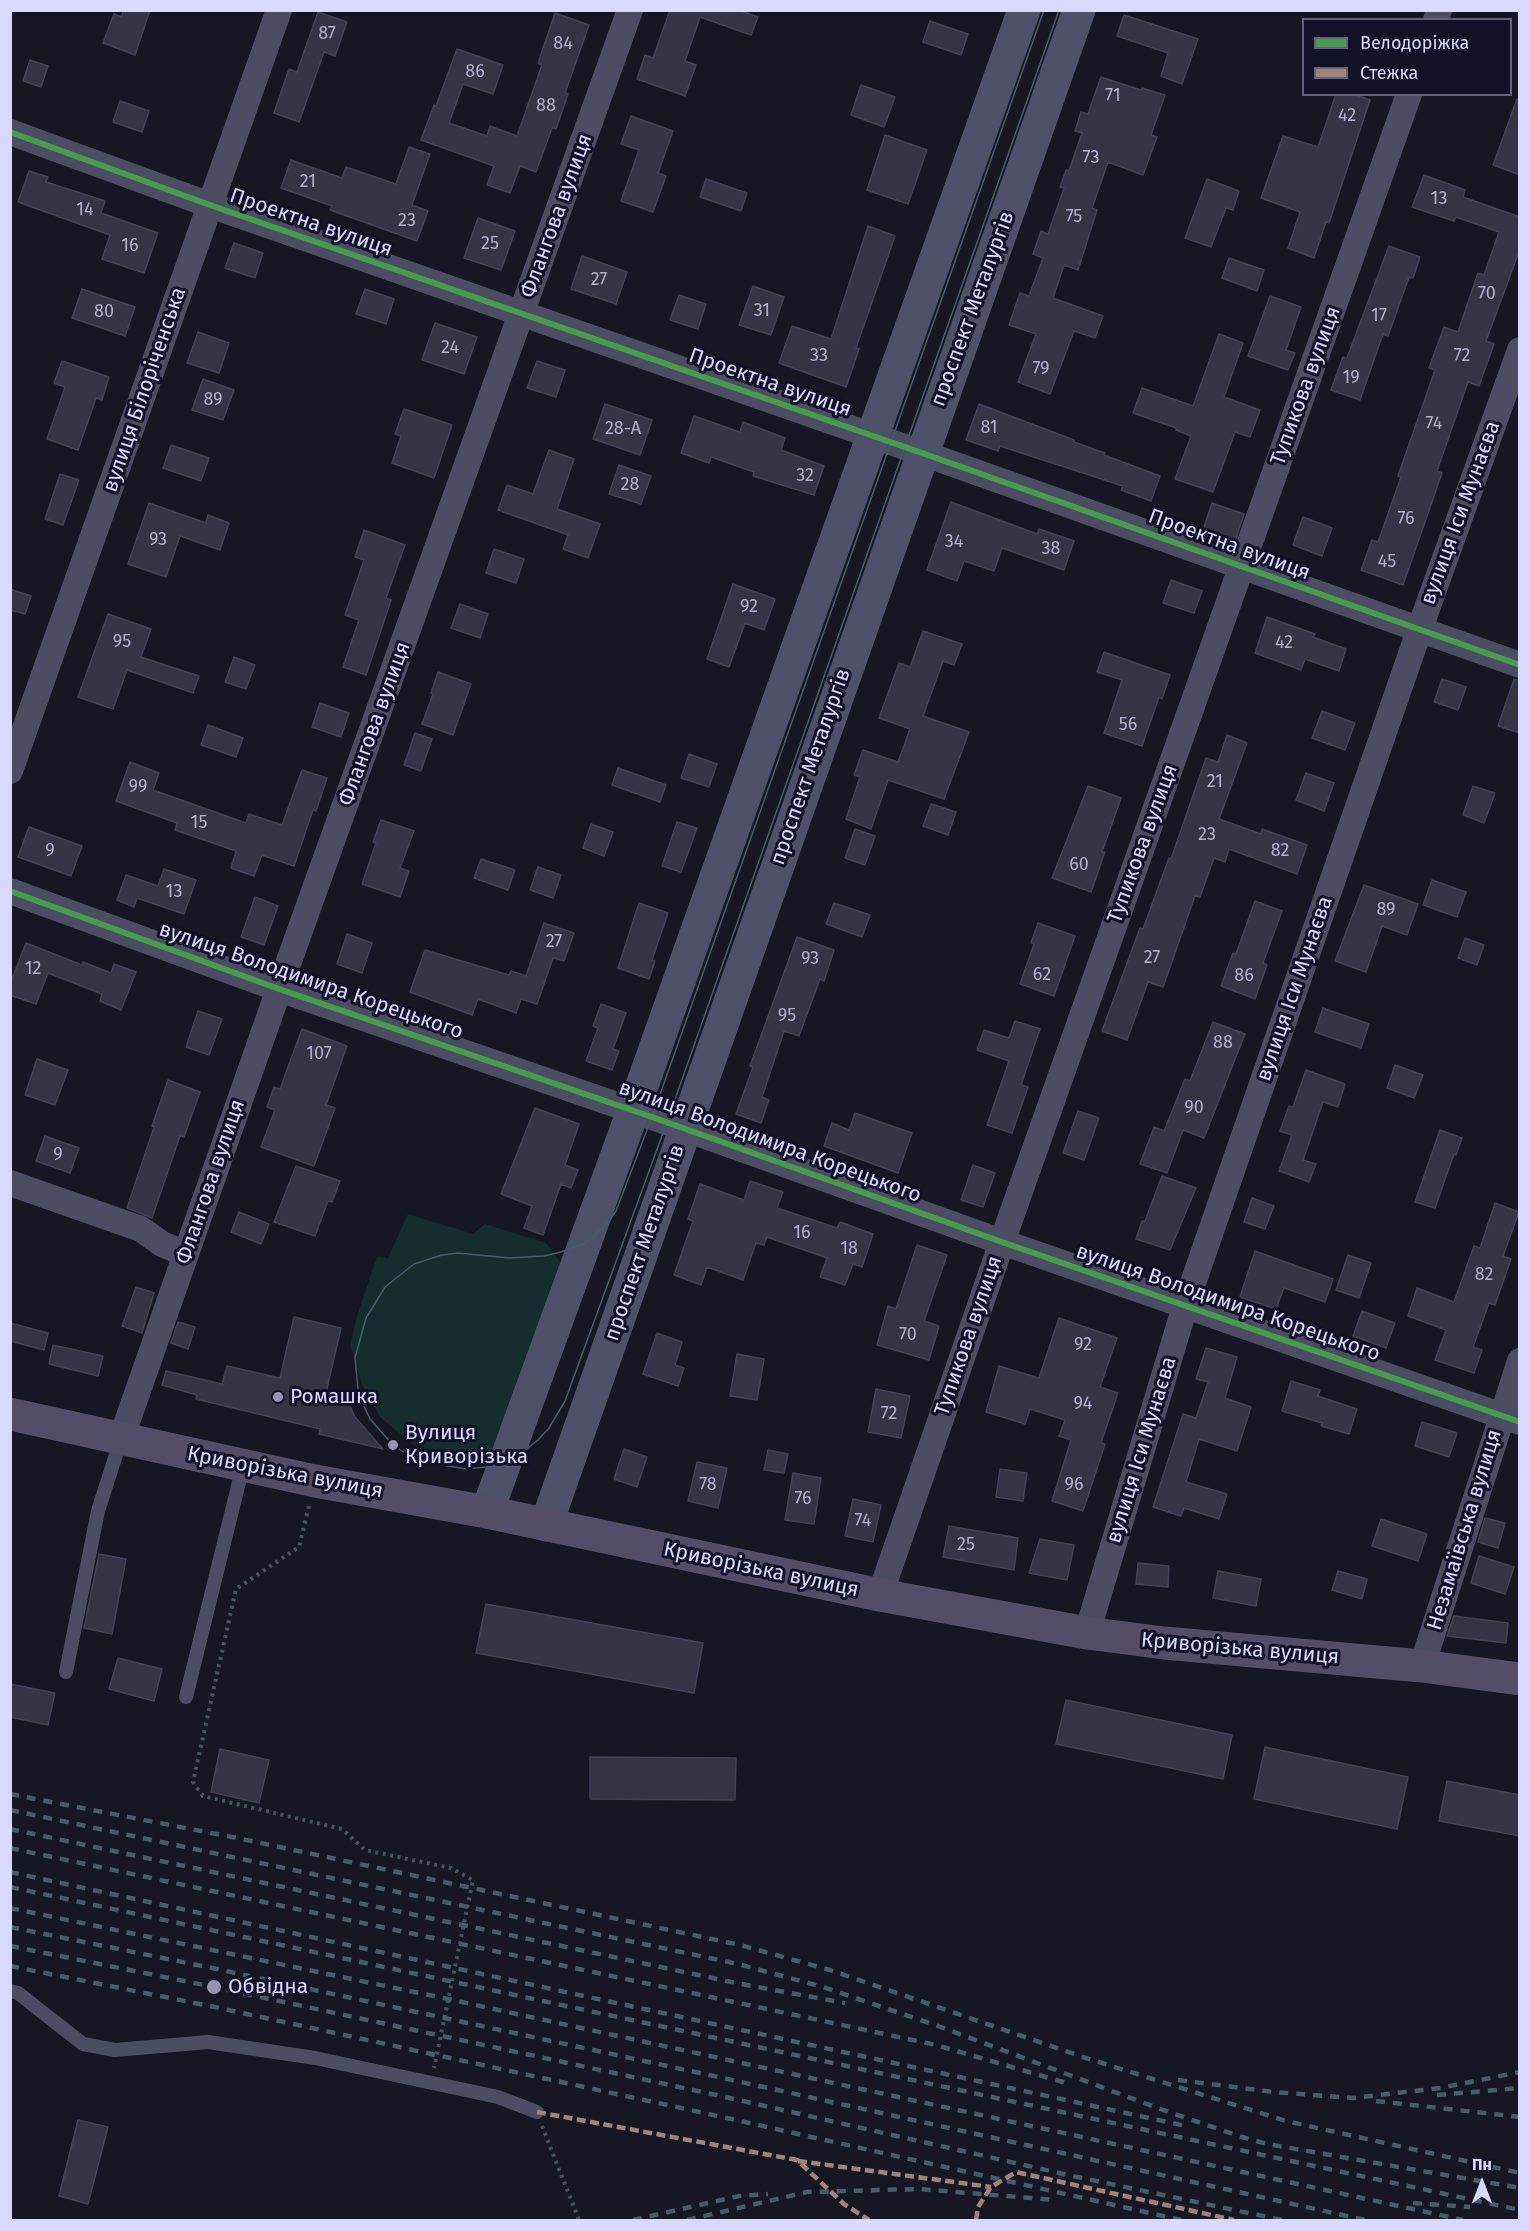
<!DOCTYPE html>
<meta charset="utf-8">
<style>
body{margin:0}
#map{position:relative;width:1530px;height:2231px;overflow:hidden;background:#171623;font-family:"Fira Sans",sans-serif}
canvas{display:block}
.frame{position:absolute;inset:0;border:12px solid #d9d9fe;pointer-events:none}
.legend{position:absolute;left:1302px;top:18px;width:210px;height:78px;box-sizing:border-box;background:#121128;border:2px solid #62617e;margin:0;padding:8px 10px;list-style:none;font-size:18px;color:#d9d9fe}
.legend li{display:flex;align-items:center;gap:12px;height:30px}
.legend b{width:30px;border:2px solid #62617e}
.north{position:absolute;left:1452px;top:2153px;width:60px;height:60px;-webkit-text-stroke:4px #121128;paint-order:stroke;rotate:0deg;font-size:16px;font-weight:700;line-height:24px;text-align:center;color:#d9d9fe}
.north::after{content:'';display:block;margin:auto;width:21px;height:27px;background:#d9d9fe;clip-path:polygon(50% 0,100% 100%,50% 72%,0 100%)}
</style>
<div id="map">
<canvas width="1530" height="2231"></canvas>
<div class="frame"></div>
<ul class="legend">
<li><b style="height:8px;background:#469c4c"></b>Велодоріжка</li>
<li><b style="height:8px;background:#a18479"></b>Стежка</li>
</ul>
<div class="north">Пн</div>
</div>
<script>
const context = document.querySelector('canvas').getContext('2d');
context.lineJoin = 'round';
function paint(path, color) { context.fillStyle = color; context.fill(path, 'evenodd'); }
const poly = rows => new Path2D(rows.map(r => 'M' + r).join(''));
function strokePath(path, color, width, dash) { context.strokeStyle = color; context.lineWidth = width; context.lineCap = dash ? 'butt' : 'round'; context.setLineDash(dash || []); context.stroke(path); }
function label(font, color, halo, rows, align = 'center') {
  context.font = font + ' "Fira Sans",sans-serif'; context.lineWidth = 6; context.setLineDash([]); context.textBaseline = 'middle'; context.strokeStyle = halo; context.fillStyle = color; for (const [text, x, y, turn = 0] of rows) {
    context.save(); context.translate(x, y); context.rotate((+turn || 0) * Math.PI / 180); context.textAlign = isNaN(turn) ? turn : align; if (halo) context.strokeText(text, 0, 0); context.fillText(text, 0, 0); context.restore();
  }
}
paint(poly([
 [408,1214,473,1234,485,1224,546,1243,561,1263,494,1450,455,1457,412,1444,380,1417,362,1384,350,1345,358,1313,377,1257,388,1258]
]), '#142e2d');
const building = poly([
 [123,10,150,10,135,55,103,43,114,14,122,17,123,10],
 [670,10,738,10,758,17,751,35,700,17,685,61,696,65,685,96,637,79,645,55,653,58,670,10],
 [318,12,347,22,335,56,324,52,299,122,274,113,289,69,297,72,318,12],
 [555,13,589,25,565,93,568,94,556,129,552,128,536,172,520,166,510,193,487,185,494,166,421,140,434,105,436,106,457,49,503,65,493,94,463,84,449,123,487,136,490,126,517,136,542,65,538,63,555,13],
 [1124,15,1198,39,1182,84,1161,76,1168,53,1117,36,1124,15],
 [930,21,968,34,961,55,923,42,930,21],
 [30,60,48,66,41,87,23,81,30,60],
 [1101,77,1141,90,1142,88,1165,95,1151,135,1157,137,1143,175,1108,162,1092,208,1097,210,1078,270,1064,265,1053,298,1103,316,1095,338,1074,331,1050,394,1018,382,1036,334,1009,325,1020,293,1029,296,1043,258,1033,254,1041,231,1048,234,1064,188,1060,187,1066,170,1069,171,1082,133,1075,131,1081,112,1088,114,1101,77],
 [861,85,895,97,884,127,851,115,861,85],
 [1336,94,1354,94,1370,100,1329,223,1326,222,1314,258,1288,248,1300,212,1261,198,1283,136,1318,147,1336,94],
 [1517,99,1520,100,1520,175,1493,165,1517,99],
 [120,101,149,111,142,132,113,122,120,101],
 [631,116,673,131,658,173,666,176,653,212,621,201,639,150,621,144,631,116],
 [885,135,927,150,908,204,867,190,885,135],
 [409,147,430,154,412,205,428,211,417,241,330,210,332,206,281,188,291,160,342,178,346,167,396,184,409,147],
 [29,171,48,177,46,182,105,201,101,213,158,233,144,273,102,259,110,235,18,202,29,171],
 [1424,175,1465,190,1463,197,1520,217,1520,249,1486,341,1494,344,1479,386,1468,382,1437,471,1442,473,1403,585,1361,570,1372,540,1378,542,1401,477,1398,476,1435,370,1429,368,1444,327,1458,332,1478,273,1484,275,1499,232,1456,217,1454,221,1412,207,1424,175],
 [706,179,747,193,741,211,700,197,706,179],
 [1207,179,1239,191,1233,210,1226,208,1211,247,1185,238,1207,179],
 [478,218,515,231,501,270,464,258,478,218],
 [868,226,895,236,856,348,859,349,846,387,779,363,792,326,831,339,868,226],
 [234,243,263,253,255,278,225,268,234,243],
 [1389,246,1420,257,1413,278,1409,277,1388,336,1383,334,1360,400,1331,390,1343,357,1347,358,1389,246],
 [582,256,627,272,616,304,571,289,582,256],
 [1229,258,1264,270,1257,291,1222,278,1229,258],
 [753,286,784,297,771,335,739,325,753,286],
 [82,289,135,307,125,336,72,318,82,289],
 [365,289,394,299,386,324,356,314,365,289],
 [679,295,706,304,698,329,670,320,679,295],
 [1270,296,1301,307,1286,350,1295,353,1288,370,1248,356,1270,296],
 [435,323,477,337,464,374,422,360,435,323],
 [198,332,229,343,219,373,187,363,198,332],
 [1219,334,1243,343,1224,397,1260,410,1250,437,1235,432,1213,492,1175,479,1191,436,1176,430,1176,428,1133,413,1142,388,1193,406,1219,334],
 [62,361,109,377,102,400,96,398,78,450,47,439,65,387,54,383,62,361],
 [537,361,565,370,556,397,527,388,537,361],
 [203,379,234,390,223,420,192,410,203,379],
 [605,404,652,420,640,455,593,439,605,404],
 [979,404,1074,440,1074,442,1105,453,1104,455,1160,476,1151,501,1121,490,1123,486,1000,446,998,451,966,440,979,404],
 [404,409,452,425,434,478,392,463,401,436,395,434,404,409],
 [694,416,740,432,743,422,785,438,781,450,824,466,814,495,753,476,754,472,711,457,709,463,681,453,694,416],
 [171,445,209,458,201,481,163,468,171,445],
 [549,450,574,459,557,509,600,524,588,558,563,549,568,535,498,510,507,485,533,494,549,450],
 [619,465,651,476,641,504,609,494,619,465],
 [60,474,79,480,63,525,45,519,60,474],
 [951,502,1037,534,1039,529,1074,541,1064,570,1002,548,994,571,964,561,957,581,927,570,951,502],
 [149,503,206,523,208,515,229,523,220,550,180,536,166,577,128,564,149,503],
 [1212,503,1244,514,1235,541,1203,530,1212,503],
 [1303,517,1332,528,1322,556,1293,545,1303,517],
 [364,530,405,545,386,598,391,600,366,675,343,667,359,620,345,615,364,560,355,557,364,530],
 [494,549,524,559,516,583,486,573,494,549],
 [1171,580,1202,591,1194,613,1163,603,1171,580],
 [733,584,775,599,764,630,745,623,729,667,707,659,733,584],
 [10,589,31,596,25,614,10,610,10,589],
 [460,604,488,614,480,638,451,628,460,604],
 [108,614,151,629,141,657,199,676,193,693,127,670,113,709,78,697,108,614],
 [1267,617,1315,634,1313,637,1346,649,1339,671,1305,659,1301,670,1255,653,1267,617],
 [923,631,962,644,954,665,943,661,923,716,969,732,944,799,888,780,871,829,846,819,860,777,854,775,863,750,898,762,910,729,879,718,899,663,910,667,923,631],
 [1104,652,1170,675,1162,699,1159,697,1142,746,1104,733,1122,680,1097,672,1104,652],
 [234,657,255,665,246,689,225,682,234,657],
 [438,672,471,684,453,735,422,724,433,694,431,693,438,672],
 [1442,679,1466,687,1458,710,1434,702,1442,679],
 [1514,679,1520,680,1520,733,1498,726,1514,679],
 [320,703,349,713,341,737,312,727,320,703],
 [1322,711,1355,723,1345,750,1312,738,1322,711],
 [208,725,243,738,236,757,201,745,208,725],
 [415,733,432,739,421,771,404,765,415,733],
 [1227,735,1247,743,1219,819,1261,834,1262,829,1307,845,1297,874,1229,849,1225,862,1214,858,1200,897,1195,896,1163,987,1148,982,1127,1040,1102,1031,1140,928,1143,929,1169,858,1171,859,1206,758,1218,762,1227,735],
 [689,754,717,764,709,787,681,778,689,754],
 [130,762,159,773,153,790,246,823,249,814,282,825,302,770,327,778,316,811,313,810,294,866,262,855,254,876,231,868,236,851,175,830,177,823,116,801,130,762],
 [618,768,666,785,660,802,612,785,618,768],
 [1306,773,1334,783,1324,811,1296,800,1306,773],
 [1088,786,1121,798,1102,852,1105,852,1091,892,1052,878,1088,786],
 [1473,786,1495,793,1484,823,1463,815,1473,786],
 [931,804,956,812,948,835,923,826,931,804],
 [381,820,414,831,400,868,409,871,400,897,362,884,376,843,373,842,381,820],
 [677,822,697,828,681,872,662,866,677,822],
 [591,824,613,832,604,856,583,848,591,824],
 [29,827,82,846,71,876,18,857,29,827],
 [855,829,875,836,865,865,845,858,855,829],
 [481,859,515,870,508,890,474,878,481,859],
 [538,867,561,875,553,898,530,890,538,867],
 [164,869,196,880,184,914,137,898,134,907,117,900,126,875,158,886,164,869],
 [1432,880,1466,892,1457,917,1423,905,1432,880],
 [1364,885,1418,904,1407,935,1382,926,1366,972,1335,961,1364,885],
 [255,897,278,906,264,945,241,937,255,897],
 [1255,901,1282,911,1263,963,1267,965,1255,999,1221,986,1233,953,1236,954,1255,901],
 [639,903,668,913,652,960,655,961,649,979,618,968,639,903],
 [834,903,870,915,862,937,826,924,834,903],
 [544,923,574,933,564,961,553,958,537,1004,521,999,516,1013,478,999,472,1015,410,992,425,950,509,975,511,971,526,976,544,923],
 [1038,923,1075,936,1054,996,1020,984,1034,944,1031,943,1038,923],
 [347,934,372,943,362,973,337,964,347,934],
 [797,937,834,950,824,981,820,979,799,1036,784,1031,762,1097,769,1100,761,1123,736,1114,753,1067,750,1066,797,937],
 [1465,938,1484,945,1477,965,1458,958,1465,938],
 [26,943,82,965,83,962,111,973,114,964,136,972,121,1010,100,1001,102,994,48,973,36,1004,10,995,10,984,26,943],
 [601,1004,626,1013,613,1049,619,1051,612,1070,586,1061,598,1028,593,1026,601,1004],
 [1323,1008,1369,1024,1361,1048,1315,1032,1323,1008],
 [198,1011,222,1019,209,1055,186,1047,198,1011],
 [1015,1021,1040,1029,1021,1085,1028,1087,1012,1133,987,1125,1009,1061,977,1050,984,1030,1009,1038,1015,1021],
 [1213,1022,1245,1034,1204,1138,1183,1130,1167,1173,1140,1164,1154,1127,1164,1131,1185,1079,1190,1081,1213,1022],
 [302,1029,347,1046,326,1105,335,1108,314,1166,261,1147,275,1110,267,1107,274,1087,280,1089,302,1029],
 [37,1059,68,1070,55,1105,25,1095,37,1059],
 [1395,1065,1423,1075,1414,1098,1387,1088,1395,1065],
 [1306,1070,1345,1084,1338,1107,1323,1102,1303,1160,1316,1164,1309,1182,1279,1171,1292,1135,1280,1131,1289,1106,1293,1107,1306,1070],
 [168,1080,200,1092,184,1137,180,1136,152,1218,127,1208,154,1127,152,1126,168,1080],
 [535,1108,579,1124,565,1165,578,1170,571,1188,561,1184,543,1235,524,1228,532,1206,501,1194,535,1108],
 [1078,1111,1099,1118,1084,1160,1063,1153,1078,1111],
 [855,1113,912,1133,898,1173,824,1146,832,1123,849,1130,855,1113],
 [1440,1130,1462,1138,1456,1155,1454,1154,1435,1208,1415,1202,1440,1130],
 [45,1136,79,1148,70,1173,36,1161,45,1136],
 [973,1165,995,1173,983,1207,961,1200,973,1165],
 [296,1166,340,1181,332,1202,328,1201,315,1236,274,1222,296,1166],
 [1162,1176,1196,1188,1170,1250,1136,1239,1142,1221,1145,1221,1162,1176],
 [750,1181,783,1192,777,1208,837,1228,840,1222,873,1234,862,1267,853,1264,845,1285,820,1277,827,1258,767,1237,764,1245,756,1243,743,1280,707,1267,701,1285,674,1275,693,1221,688,1219,700,1184,744,1200,750,1181],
 [1252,1198,1274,1206,1265,1229,1244,1222,1252,1198],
 [1495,1203,1519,1212,1503,1256,1511,1259,1495,1305,1489,1303,1473,1347,1482,1350,1474,1373,1435,1360,1446,1330,1408,1316,1417,1288,1454,1302,1474,1246,1480,1248,1495,1203],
 [239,1212,269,1224,261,1244,231,1232,239,1212],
 [917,1245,947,1255,924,1321,939,1326,929,1360,877,1345,888,1306,896,1309,917,1245],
 [1255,1251,1333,1279,1325,1302,1284,1288,1276,1309,1240,1297,1255,1251],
 [1348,1255,1371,1263,1359,1298,1336,1290,1348,1255],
 [136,1287,154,1293,142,1333,122,1326,136,1287],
 [1362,1311,1395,1323,1386,1348,1353,1336,1362,1311],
 [294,1317,341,1328,326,1393,346,1398,355,1417,383,1449,319,1434,320,1429,196,1399,197,1395,162,1385,166,1371,222,1384,227,1366,280,1378,294,1317],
 [1059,1318,1117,1338,1100,1387,1118,1393,1101,1443,1105,1444,1083,1511,1052,1501,1071,1440,1059,1436,1065,1420,1030,1409,1025,1424,986,1412,999,1366,1039,1378,1059,1318],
 [178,1322,195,1327,188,1349,171,1343,178,1322],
 [10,1323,48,1333,44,1350,10,1341,10,1323],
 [657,1333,682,1342,675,1365,684,1368,678,1386,643,1374,657,1333],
 [53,1345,103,1356,98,1376,49,1364,53,1345],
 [1206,1348,1237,1357,1225,1398,1251,1407,1237,1451,1199,1439,1186,1482,1227,1494,1219,1519,1184,1508,1181,1516,1153,1507,1183,1414,1196,1418,1208,1382,1196,1379,1206,1348],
 [737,1354,764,1359,757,1400,730,1396,737,1354],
 [1291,1381,1320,1390,1318,1396,1357,1409,1349,1434,1321,1426,1322,1423,1282,1411,1291,1381],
 [876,1389,910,1396,901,1438,868,1432,876,1389],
 [1422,1422,1457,1433,1449,1457,1415,1446,1422,1422],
 [624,1449,647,1457,637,1487,614,1479,624,1449],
 [768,1450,788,1454,784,1473,764,1470,768,1450],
 [697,1462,727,1468,718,1508,688,1501,697,1462],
 [1000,1469,1027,1473,1023,1501,996,1497,1000,1469],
 [793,1473,821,1478,814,1524,785,1520,793,1473],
 [853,1499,881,1505,873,1542,845,1536,853,1499],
 [1485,1518,1505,1523,1498,1548,1478,1542,1485,1518],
 [1381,1519,1427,1534,1418,1561,1372,1546,1381,1519],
 [949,1526,1018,1538,1014,1570,943,1557,949,1526],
 [1040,1539,1074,1545,1067,1580,1029,1573,1040,1539],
 [99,1554,126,1559,112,1634,84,1628,99,1554],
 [1479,1556,1514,1567,1505,1594,1471,1583,1479,1556],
 [1138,1563,1169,1566,1168,1587,1136,1584,1138,1563],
 [1218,1571,1261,1579,1256,1606,1213,1598,1218,1571],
 [1338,1571,1367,1579,1362,1599,1332,1590,1338,1571],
 [486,1604,703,1643,694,1693,476,1653,486,1604],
 [1454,1616,1508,1623,1506,1643,1447,1636,1454,1616],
 [118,1658,162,1669,154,1701,109,1689,118,1658],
 [10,1684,55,1693,48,1725,10,1717,10,1684],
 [1066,1700,1232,1735,1223,1779,1056,1744,1066,1700],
 [1265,1747,1408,1777,1397,1829,1254,1799,1265,1747],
 [220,1749,269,1760,259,1803,211,1792,220,1749],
 [590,1757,736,1758,735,1800,590,1799,590,1757],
 [1447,1781,1520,1795,1520,1836,1439,1821,1447,1781],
 [78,2120,108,2127,88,2204,59,2196,78,2120]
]);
paint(building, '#353445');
strokePath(building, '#434156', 1.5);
strokePath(poly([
 [309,1506,299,1547,236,1589,193,1782,203,1796,342,1829,365,1850,451,1868,473,1880,434,2068],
 [542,2126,579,2220]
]), '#45525e', 4, [3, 4.5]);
strokePath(poly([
 [66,1672,98,1511,121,1439],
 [186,1697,243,1466],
 [10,1991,18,1993,83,2044,115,2050,208,2042,315,2058,498,2097,537,2112]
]), '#4c4c63', 14);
strokePath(poly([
 [1436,20,1439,10],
 [10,132,210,205,922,453,1520,665],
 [10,771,279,10],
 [10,891,279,989,652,1117,1002,1242,1520,1422],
 [10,1183,141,1229,162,1244,186,1254],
 [121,1439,279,989,630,10],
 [880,1595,1002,1242,1409,94],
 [1087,1633,1185,1306,1419,631,1520,350],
 [1422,1666,1520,1361]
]), '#4c4c63', 26);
strokePath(poly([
 [487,1512,633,1111,1024,10],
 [546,1525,1079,10]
]), '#4e5169', 33);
strokePath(poly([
 [10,1414,315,1481,487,1512,880,1595,1087,1633,1164,1643,1422,1666,1520,1679]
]), '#534d69', 33);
strokePath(poly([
 [1044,10,652,1117,616,1211,609,1221,593,1237,585,1243,561,1252,544,1256,509,1258,458,1253,442,1255,414,1264,385,1287,366,1318,355,1358,358,1389,363,1404,370,1419,393,1445,408,1455,425,1462,466,1469,487,1467,505,1462,523,1452,538,1440,549,1428,565,1401,667,1122,1059,10]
]), '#455d6a', 1.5);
strokePath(poly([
 [10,1794,242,1839,740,1945,830,1970,1086,2058,1286,2121,1520,2173],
 [10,1810,738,1964,823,1987,938,2026,1163,2110,1242,2137,1267,2144,1520,2188],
 [10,1829,736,1983,845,2003],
 [10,1848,936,2045,1070,2084],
 [10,1872,1186,2126],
 [10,1887,1520,2210],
 [10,1908,448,1999,1463,2220],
 [10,1927,217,1969,723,2078,1365,2220],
 [10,1946,214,1987,721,2096,1068,2175,1282,2220],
 [10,1966,210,2006,718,2116,1181,2220],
 [1178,2080,1274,2092,1353,2098,1440,2088,1520,2072],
 [1437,2095,1520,2088],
 [1376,2101,1520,2117],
 [1413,2203,1470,2207],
 [633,2220,739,2196,768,2194],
 [687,2220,807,2192,919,2189,1056,2200]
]), '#455d6a', 4.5, [9, 8]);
strokePath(poly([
 [537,2112,797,2160,844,2204,869,2220],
 [798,2161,991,2187],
 [976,2220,978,2207,991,2187,1016,2172,1234,2220]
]), '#a18479', 4.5, [9, 4.5]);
strokePath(poly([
 [10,132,210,205,922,453,1520,665],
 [10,891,279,989,652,1117,1002,1242,1520,1422]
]), '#469c4c', 6);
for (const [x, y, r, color] of [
 [278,1397,6,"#9595b1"],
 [393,1445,6,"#9595b1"],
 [214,1987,8,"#9595b1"]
]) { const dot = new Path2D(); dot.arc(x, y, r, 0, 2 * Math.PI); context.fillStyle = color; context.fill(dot); strokePath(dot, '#121128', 2); }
label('18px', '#b0b0d0', null, [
 ["87",327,34],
 ["84",563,44],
 ["86",475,72],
 ["71",1113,96],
 ["88",546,106],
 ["42",1347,116],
 ["73",1091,158],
 ["21",308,182],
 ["13",1439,199],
 ["14",85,210],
 ["75",1074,217],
 ["23",407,221],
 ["25",490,244],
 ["16",130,246],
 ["27",599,280],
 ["70",1487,294],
 ["31",762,311],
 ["80",104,312],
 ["17",1379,316],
 ["24",450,348],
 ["33",819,356],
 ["72",1462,356],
 ["79",1041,369],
 ["19",1351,378],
 ["89",213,400],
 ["74",1434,424],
 ["81",989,428],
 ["28-А",623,429],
 ["32",805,476],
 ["28",630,485],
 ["76",1406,519],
 ["93",158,540],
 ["34",954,542],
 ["38",1051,549],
 ["45",1387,562],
 ["92",749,607],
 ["95",122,642],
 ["42",1284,643],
 ["56",1128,725],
 ["21",1215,782],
 ["99",138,787],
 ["15",199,823],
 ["23",1207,835],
 ["9",50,851],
 ["82",1280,851],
 ["60",1079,865],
 ["13",174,892],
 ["89",1386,910],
 ["27",554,942],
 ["27",1152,958],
 ["93",810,959],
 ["12",33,969],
 ["62",1042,975],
 ["86",1244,976],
 ["95",787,1016],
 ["88",1223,1043],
 ["107",319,1054],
 ["90",1194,1108],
 ["9",58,1155],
 ["16",802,1233],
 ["18",849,1249],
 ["82",1484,1275],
 ["70",908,1335],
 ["92",1083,1345],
 ["94",1083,1404],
 ["72",889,1414],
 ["78",708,1485],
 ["96",1074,1485],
 ["76",803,1499],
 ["74",863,1521],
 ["25",966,1545]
]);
label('21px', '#d9d9fe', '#121128', [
 ["Флангова вулиця",557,216,-70],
 ["Проектна вулиця",311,223,19],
 ["проспект Металургів",973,309,-70],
 ["Проектна вулиця",770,383,19],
 ["Тупикова вулиця",1306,386,-70],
 ["вулиця Білоріченська",145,390,-71],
 ["вулиця Іси Мунаєва",1461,513,-70],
 ["Проектна вулиця",1229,545,20],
 ["Флангова вулиця",375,724,-70],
 ["проспект Металургів",811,767,-71],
 ["Тупикова вулиця",1143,844,-70],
 ["вулиця Володимира Корецького",311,981,19],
 ["вулиця Іси Мунаєва",1295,989,-71],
 ["вулиця Володимира Корецького",770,1142,20],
 ["Флангова вулиця",211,1182,-71],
 ["проспект Металургів",645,1243,-71],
 ["вулиця Володимира Корецького",1228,1303,19],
 ["Тупикова вулиця",969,1336,-71],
 ["вулиця Іси Мунаєва",1142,1450,-73],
 ["Криворізька вулиця",285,1473,11],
 ["Незамаївська вулиця",1465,1530,-73],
 ["Криворізька вулиця",761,1570,12],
 ["Криворізька вулиця",1240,1649,5]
]);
label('21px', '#d9d9fe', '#121128', [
 ["Ромашка",290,1397],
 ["Вулиця",405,1433],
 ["Криворізька",405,1457],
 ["Обвідна",228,1987]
], 'left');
</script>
